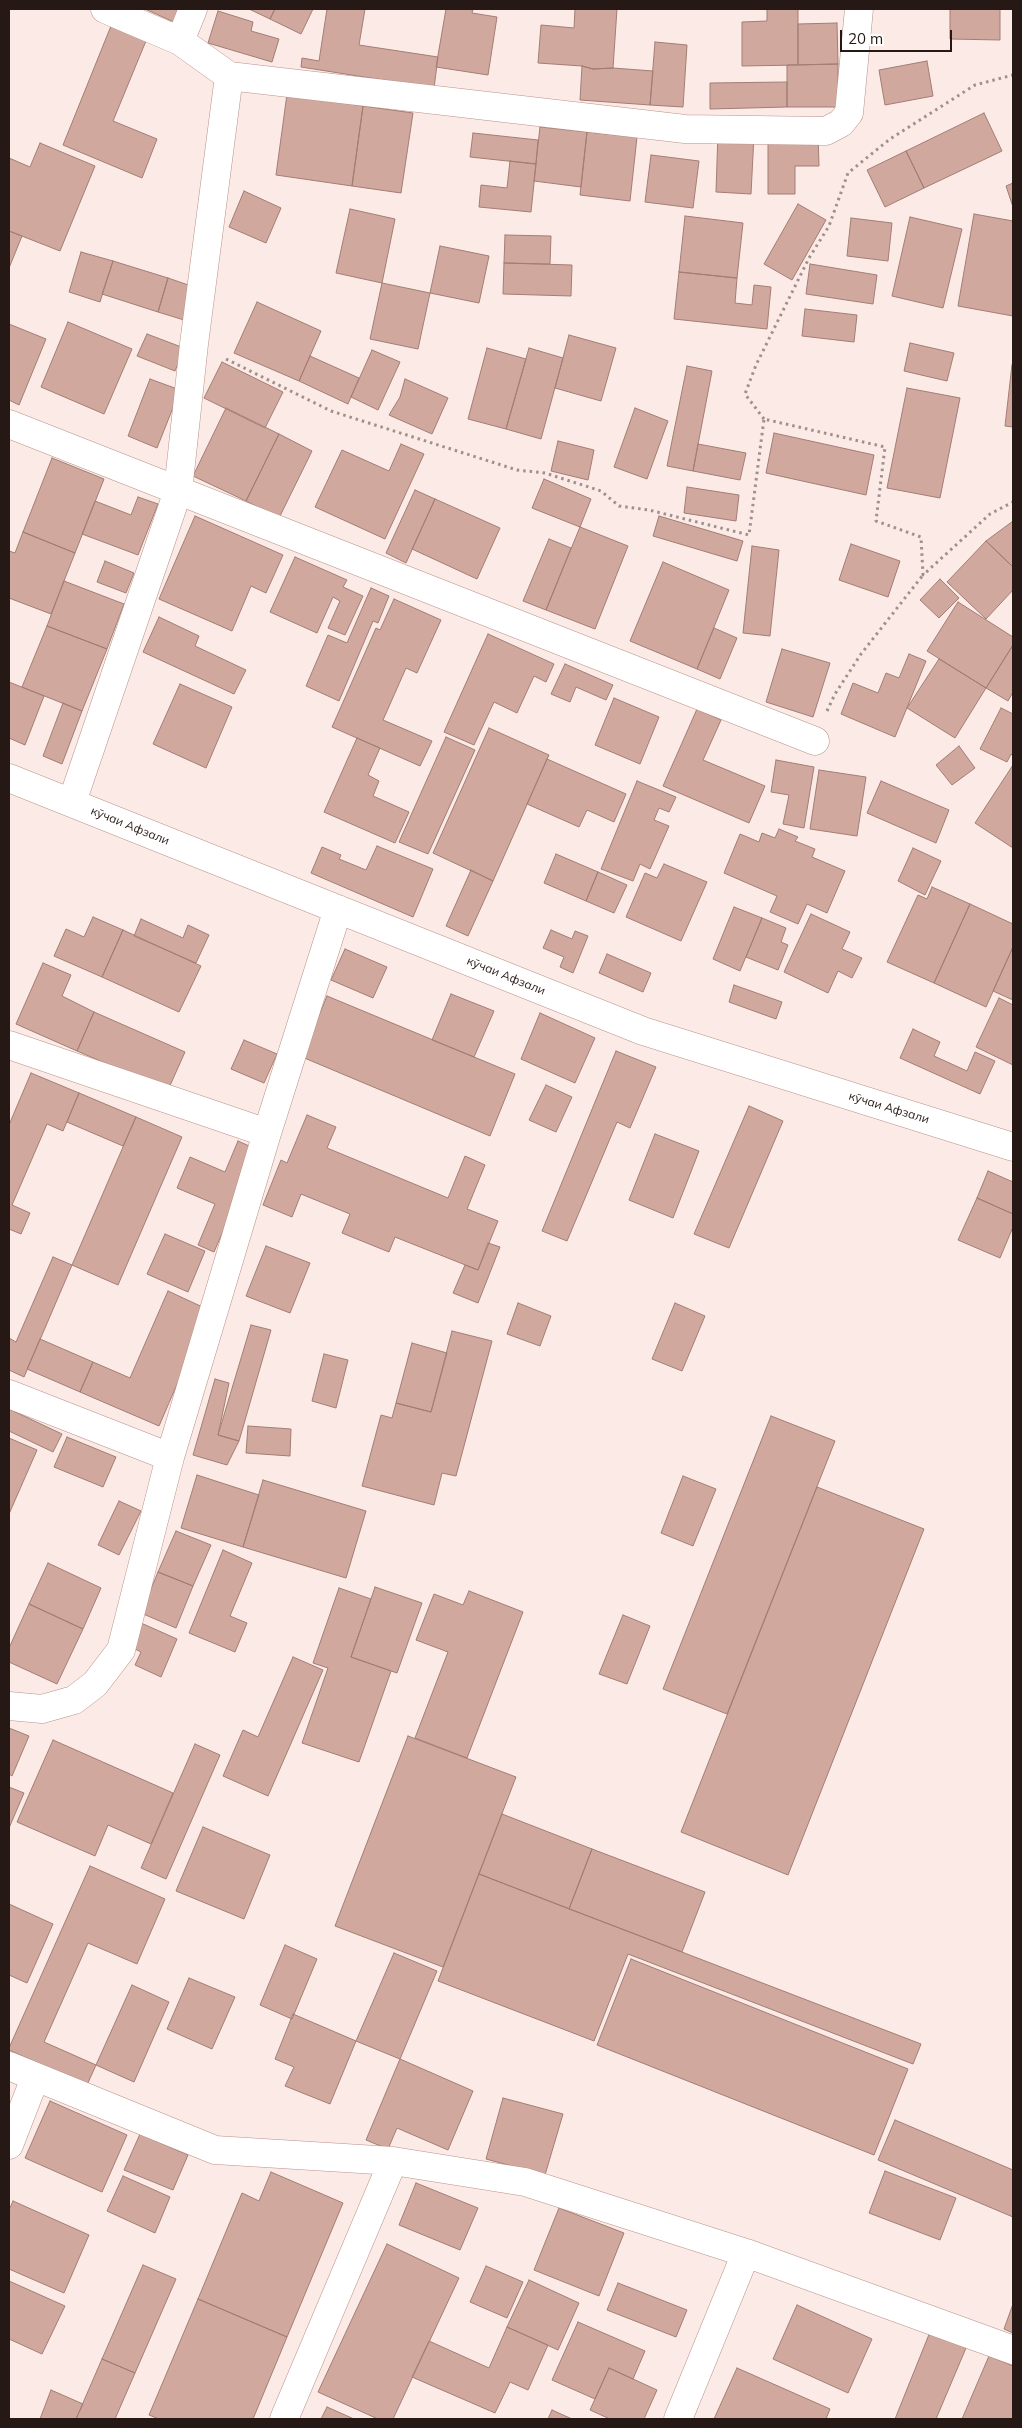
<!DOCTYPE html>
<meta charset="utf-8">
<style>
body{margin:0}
#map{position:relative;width:1022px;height:2428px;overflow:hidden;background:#fbeae5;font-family:Mulish,sans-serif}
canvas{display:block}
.frame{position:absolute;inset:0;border:10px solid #261814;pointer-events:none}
.scale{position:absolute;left:840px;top:30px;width:112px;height:22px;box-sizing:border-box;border:2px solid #261814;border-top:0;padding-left:6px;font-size:15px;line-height:18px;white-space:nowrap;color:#261814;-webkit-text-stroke:4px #fff;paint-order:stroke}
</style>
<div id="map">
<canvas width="1022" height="2428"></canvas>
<div class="frame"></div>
<div class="scale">20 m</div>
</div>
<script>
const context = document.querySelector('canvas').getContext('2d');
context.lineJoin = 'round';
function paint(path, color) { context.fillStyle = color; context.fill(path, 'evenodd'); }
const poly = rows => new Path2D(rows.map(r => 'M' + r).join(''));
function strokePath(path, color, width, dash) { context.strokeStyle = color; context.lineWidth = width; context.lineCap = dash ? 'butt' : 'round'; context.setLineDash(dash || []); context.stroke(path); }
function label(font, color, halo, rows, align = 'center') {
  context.font = font + ' Mulish,sans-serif'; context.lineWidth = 4.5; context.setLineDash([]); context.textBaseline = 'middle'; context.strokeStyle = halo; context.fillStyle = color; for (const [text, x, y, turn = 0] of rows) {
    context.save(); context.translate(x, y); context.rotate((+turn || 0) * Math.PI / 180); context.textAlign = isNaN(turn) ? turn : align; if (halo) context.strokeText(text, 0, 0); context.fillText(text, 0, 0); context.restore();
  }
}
const building = poly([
 [145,9,183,9,176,23,145,9],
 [249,9,275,9,270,19,249,9],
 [275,9,313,9,301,34,270,19,275,9],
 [327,9,365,9,359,45,438,57,434,88,301,67,302,58,319,61,327,9],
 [446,9,473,9,472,13,497,17,488,75,436,67,446,9],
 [575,9,617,9,613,68,593,69,582,66,538,63,541,25,574,28,575,9],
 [767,9,798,9,798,65,742,66,742,22,767,21,767,9],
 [950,9,1000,9,1000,40,950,39,950,9],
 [218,11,253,22,251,31,279,39,272,62,208,43,218,11],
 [113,21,148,36,113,121,157,139,142,178,63,145,113,21],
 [837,23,838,64,798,65,798,24,837,23],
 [655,42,687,45,683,107,650,105,655,42],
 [927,61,933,96,885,105,879,70,927,61],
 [838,64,838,107,787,107,787,65,838,64],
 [582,66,593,69,613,68,653,71,650,105,580,100,582,66],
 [787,82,787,107,710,109,710,83,787,82],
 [287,94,363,106,352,186,276,175,287,94],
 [363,106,413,113,401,193,352,186,363,106],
 [984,113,1002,151,924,188,906,151,984,113],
 [540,127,587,132,581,187,534,181,540,127],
 [587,132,637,137,630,201,580,195,587,132],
 [473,133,538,140,536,164,470,157,473,133],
 [718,133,754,135,751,194,716,192,718,133],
 [818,134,819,166,795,166,795,194,768,194,768,135,818,134],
 [40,143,95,166,60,251,9,231,9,158,30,167,40,143],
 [906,151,924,188,885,207,867,170,906,151],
 [651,155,699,161,693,208,645,202,651,155],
 [510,161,536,164,531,212,479,207,481,185,507,188,510,161],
 [1013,183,1013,207,1006,186,1013,183],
 [244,191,281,208,266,243,229,227,244,191],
 [798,204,826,220,792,280,764,264,798,204],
 [350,209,395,219,382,283,336,273,350,209],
 [974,214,1013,221,1013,316,958,306,974,214],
 [685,216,743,223,737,278,679,272,685,216],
 [910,217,962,229,943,308,892,296,910,217],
 [851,218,892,223,888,261,847,256,851,218],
 [9,231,22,236,9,268,9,231],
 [505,235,551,236,550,264,504,263,505,235],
 [440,246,489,256,479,303,430,293,440,246],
 [81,252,113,261,100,302,69,292,81,252],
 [113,261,168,278,158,312,102,294,113,261],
 [504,263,572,265,571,296,503,294,504,263],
 [810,264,877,275,873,304,806,294,810,264],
 [679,272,737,278,735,303,752,305,754,285,771,287,767,329,674,319,679,272],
 [168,278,194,287,184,320,158,312,168,278],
 [382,283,430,293,418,349,370,339,382,283],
 [257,302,321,331,299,381,234,353,257,302],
 [805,309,857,315,854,342,802,336,805,309],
 [68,322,132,349,104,414,41,387,68,322],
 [9,324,46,339,19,405,9,400,9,324],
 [147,334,184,348,175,371,137,356,147,334],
 [569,335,616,348,601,401,555,388,569,335],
 [910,343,954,353,947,381,904,371,910,343],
 [487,348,526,359,506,429,468,419,487,348],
 [529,348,563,358,541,439,506,429,529,348],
 [372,350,400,362,378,410,351,397,372,350],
 [310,356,359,378,348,404,299,381,310,356],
 [222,362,283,392,265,428,204,398,222,362],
 [1012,365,1013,365,1013,427,1005,426,1012,365],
 [687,366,712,371,693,471,667,466,687,366],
 [150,379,180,390,157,448,128,436,150,379],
 [405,379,448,398,432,434,389,415,400,397,405,379],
 [907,388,960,398,940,498,887,488,907,388],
 [226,408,279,434,246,501,193,476,226,408],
 [635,408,668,421,647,479,614,467,635,408],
 [774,433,874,455,866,495,766,473,774,433],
 [279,434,312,451,279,518,246,501,279,434],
 [558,441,594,450,588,480,551,471,558,441],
 [401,444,424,454,385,539,315,507,342,450,389,471,401,444],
 [698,444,746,453,740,480,693,471,698,444],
 [52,458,104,479,75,553,23,532,52,458],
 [544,479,591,499,580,527,532,508,544,479],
 [687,487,739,495,736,521,684,513,687,487],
 [415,490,435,499,406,563,386,553,415,490],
 [138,497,158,504,138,555,82,534,95,501,131,515,138,497],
 [435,499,500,528,477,579,412,549,435,499],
 [195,516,283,555,266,593,251,586,232,631,159,599,195,516],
 [659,516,743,541,737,561,653,536,659,516],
 [1013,521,1013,567,986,541,1013,521],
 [580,527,628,546,595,629,546,610,580,527],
 [23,532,75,553,51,614,9,598,9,551,15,553,23,532],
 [549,539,571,548,546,610,523,601,549,539],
 [986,541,1013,567,1013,590,986,619,947,582,986,541],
 [851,544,900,561,888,597,839,580,851,544],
 [752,546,779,550,770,636,743,633,752,546],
 [295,557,347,580,343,587,363,596,345,635,328,628,340,601,333,597,317,633,270,612,295,557],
 [105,561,134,573,126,593,97,582,105,561],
 [663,562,729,590,697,669,630,641,663,562],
 [940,579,959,598,939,618,920,600,940,579],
 [64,581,124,604,107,649,47,626,64,581],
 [371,588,389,596,378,623,373,621,339,701,306,686,328,635,347,643,371,588],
 [394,599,441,620,417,673,406,668,383,720,432,741,420,766,332,727,376,628,380,630,394,599],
 [958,602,1013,637,1013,645,986,688,927,651,958,602],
 [159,617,199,636,195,646,246,670,234,694,143,652,159,617],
 [47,626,107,649,82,711,22,687,47,626],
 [714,628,737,638,720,679,697,669,714,628],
 [488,634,554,664,546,682,534,676,517,713,494,702,474,745,444,732,488,634],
 [1013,645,1013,692,1008,701,986,688,1013,645],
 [782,649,830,663,813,717,766,702,782,649],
 [909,654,926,661,895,737,841,714,853,683,878,693,886,673,899,678,909,654],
 [939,659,986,688,955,738,907,708,939,659],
 [565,664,613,685,606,700,576,687,570,702,551,694,565,664],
 [9,682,44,696,25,745,9,738,9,682],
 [180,684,232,707,206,768,153,744,180,684],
 [614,698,659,717,640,764,595,745,614,698],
 [63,703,82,711,62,764,43,756,63,703],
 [1001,708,1013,714,1013,756,1011,754,1007,762,980,749,1001,708],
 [697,709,721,720,703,760,765,786,749,823,663,786,697,709],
 [489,728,549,755,493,881,433,853,489,728],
 [446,737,475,750,428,854,399,842,446,737],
 [357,738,380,748,368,775,379,781,373,796,409,812,395,843,324,812,357,738],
 [959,746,975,768,952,785,936,765,959,746],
 [547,759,626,794,614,822,587,810,579,827,527,804,547,759],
 [776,760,814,767,804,828,783,824,789,795,771,792,776,760],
 [1013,765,1013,848,975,823,1013,765],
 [819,770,866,777,857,836,810,829,819,770],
 [637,781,676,797,669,812,659,808,654,820,669,826,650,869,640,864,633,881,601,869,637,781],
 [881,781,949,810,936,843,867,813,881,781],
 [779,829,798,837,795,841,815,849,812,857,845,871,827,913,807,904,798,924,770,912,777,896,724,873,740,834,759,842,762,833,775,838,779,829],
 [377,846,433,869,413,917,311,873,322,847,341,855,339,859,366,870,377,846],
 [913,848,941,861,925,895,898,881,913,848],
 [556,854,598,872,586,901,544,883,556,854],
 [664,864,707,882,681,941,626,917,645,873,657,878,664,864],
 [471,870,493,881,468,936,446,926,471,870],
 [598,872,627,885,614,913,586,901,598,872],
 [932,887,970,904,934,983,887,962,918,895,927,899,932,887],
 [970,904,1013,924,1013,947,986,1007,934,983,970,904],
 [734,907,762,918,740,971,713,959,734,907],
 [811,914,850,932,842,949,862,958,852,978,838,971,828,993,784,972,811,914],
 [93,917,123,930,102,977,54,956,66,929,84,937,93,917],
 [762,918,786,928,781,942,788,945,778,970,746,957,762,918],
 [141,919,183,938,188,925,209,935,196,963,134,936,141,919],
 [123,930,201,966,179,1012,102,977,123,930],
 [551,930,572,939,575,931,588,936,573,973,560,967,564,957,543,948,551,930],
 [1013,947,1013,1000,993,991,1013,947],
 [345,949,387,967,373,998,331,980,345,949],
 [607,954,651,973,643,992,599,973,607,954],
 [43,963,71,975,62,996,94,1012,77,1051,16,1024,43,963],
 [734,985,782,1002,776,1019,729,1002,734,985],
 [451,994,494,1011,474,1057,432,1040,451,994],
 [327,996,515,1074,490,1136,302,1057,327,996],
 [999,998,1013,1005,1013,1065,976,1047,999,998],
 [94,1012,185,1052,168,1090,77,1051,94,1012],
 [540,1013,595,1038,575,1083,521,1059,540,1013],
 [913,1029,940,1042,934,1056,967,1071,975,1052,995,1061,980,1094,900,1058,913,1029],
 [244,1040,277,1054,264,1083,231,1069,244,1040],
 [616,1051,656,1067,630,1128,617,1122,567,1241,542,1231,616,1051],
 [31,1073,79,1093,63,1131,47,1124,12,1205,30,1213,21,1234,9,1229,9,1125,31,1073],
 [546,1085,572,1097,556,1132,529,1120,546,1085],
 [79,1093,136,1117,123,1146,67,1122,79,1093],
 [749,1106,783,1121,729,1248,694,1234,749,1106],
 [307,1115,336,1127,327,1148,448,1198,465,1156,485,1165,467,1209,498,1221,478,1270,395,1237,389,1252,342,1233,350,1214,301,1194,292,1217,263,1205,281,1160,287,1163,307,1115],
 [136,1117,182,1137,118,1285,72,1265,136,1117],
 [655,1134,699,1151,673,1218,629,1200,655,1134],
 [238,1141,258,1150,214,1252,198,1245,215,1204,177,1188,190,1157,225,1172,238,1141],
 [988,1171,1013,1182,1013,1214,977,1198,988,1171],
 [977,1198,1013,1214,1013,1227,1000,1258,958,1240,977,1198],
 [165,1234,205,1251,188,1292,147,1274,165,1234],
 [488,1243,500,1247,478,1303,453,1293,465,1265,478,1270,488,1243],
 [266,1246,310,1263,290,1313,246,1296,266,1246],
 [53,1257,72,1265,24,1377,9,1370,9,1338,16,1342,53,1257],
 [168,1291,209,1310,159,1426,80,1392,93,1362,130,1378,168,1291],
 [518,1303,551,1316,540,1346,507,1334,518,1303],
 [675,1303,705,1316,682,1371,652,1359,675,1303],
 [251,1325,271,1330,239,1441,218,1435,251,1325],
 [452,1331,492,1341,456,1476,442,1473,434,1505,362,1486,381,1415,392,1418,396,1403,431,1412,452,1331],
 [40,1339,93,1362,80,1392,27,1369,40,1339],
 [412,1343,447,1353,431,1412,396,1403,412,1343],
 [324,1354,348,1360,336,1408,312,1401,324,1354],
 [215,1379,229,1383,218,1435,239,1441,227,1465,193,1455,215,1379],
 [9,1409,62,1434,53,1452,9,1431,9,1409],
 [771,1416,835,1441,727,1714,663,1689,771,1416],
 [248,1426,291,1429,290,1456,246,1453,248,1426],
 [67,1437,116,1457,103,1487,54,1467,67,1437],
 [9,1438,37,1450,9,1514,9,1438],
 [197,1475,259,1495,243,1547,181,1528,197,1475],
 [683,1476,716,1489,693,1546,661,1533,683,1476],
 [263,1480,366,1511,346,1578,243,1547,263,1480],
 [817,1487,924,1529,788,1875,681,1832,817,1487],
 [119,1501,141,1511,119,1555,98,1545,119,1501],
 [176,1531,211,1545,193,1586,158,1572,176,1531],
 [223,1550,252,1563,230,1616,247,1623,235,1652,189,1633,223,1550],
 [48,1563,101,1588,83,1629,29,1604,48,1563],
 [158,1572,193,1586,176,1628,141,1613,158,1572],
 [375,1587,422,1603,397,1673,351,1657,375,1587],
 [339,1588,371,1599,351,1657,391,1671,359,1762,302,1743,328,1668,313,1663,339,1588],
 [469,1591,523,1612,467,1758,415,1738,448,1652,416,1640,434,1594,463,1605,469,1591],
 [29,1604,83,1629,57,1684,9,1662,9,1648,29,1604],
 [623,1615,650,1626,627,1684,599,1674,623,1615],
 [141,1623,177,1639,161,1677,135,1665,141,1652,131,1647,141,1623],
 [293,1657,323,1670,268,1796,223,1776,243,1730,258,1737,293,1657],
 [9,1728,29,1736,12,1776,9,1774,9,1728],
 [408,1736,516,1777,443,1967,335,1926,408,1736],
 [53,1740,173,1793,151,1844,108,1825,95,1856,17,1822,53,1740],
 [195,1744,220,1755,166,1879,141,1868,195,1744],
 [9,1787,24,1793,9,1828,9,1787],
 [502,1814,592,1849,569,1909,479,1874,502,1814],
 [203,1827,270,1855,244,1919,176,1891,203,1827],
 [592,1849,705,1892,682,1952,569,1909,592,1849],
 [90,1866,165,1899,137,1964,88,1943,44,2042,96,2065,87,2085,9,2050,9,2048,90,1866],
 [479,1874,921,2044,913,2064,628,1954,594,2041,438,1981,479,1874],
 [9,1904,53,1924,27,1983,9,1975,9,1904],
 [285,1945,317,1959,292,2019,260,2005,285,1945],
 [394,1953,437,1971,400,2059,356,2041,394,1953],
 [631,1959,908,2069,874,2155,597,2045,631,1959],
 [189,1978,235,1997,212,2049,167,2029,189,1978],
 [132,1985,169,2002,134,2082,96,2065,132,1985],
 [293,2014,356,2041,330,2104,285,2086,294,2067,275,2059,293,2014],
 [400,2059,473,2091,448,2150,397,2128,388,2149,366,2140,400,2059],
 [503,2098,563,2114,545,2175,486,2159,503,2098],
 [50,2101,127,2135,102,2192,25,2158,50,2101],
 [895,2120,1013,2170,1013,2217,878,2160,895,2120],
 [140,2134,188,2155,173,2190,124,2170,140,2134],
 [885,2171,956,2198,940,2240,869,2213,885,2171],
 [271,2172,343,2203,287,2337,198,2299,242,2193,259,2201,271,2172],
 [123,2176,170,2197,155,2233,107,2211,123,2176],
 [416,2183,478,2208,460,2250,399,2225,416,2183],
 [13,2201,89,2235,64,2293,9,2269,9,2210,13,2201],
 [559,2208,624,2233,599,2296,534,2270,559,2208],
 [387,2244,459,2278,393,2419,378,2419,318,2392,387,2244],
 [143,2265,176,2279,135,2373,102,2359,143,2265],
 [486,2266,523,2282,507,2318,470,2302,486,2266],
 [529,2280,579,2303,558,2350,507,2327,529,2280],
 [9,2281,65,2306,42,2354,9,2339,9,2281],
 [618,2283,687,2310,676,2337,607,2310,618,2283],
 [198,2299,287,2337,253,2419,159,2419,149,2415,198,2299],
 [1013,2304,1013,2333,1004,2329,1013,2304],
 [797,2305,872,2339,848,2393,773,2359,797,2305],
 [578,2322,645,2351,633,2379,609,2368,595,2399,552,2380,578,2322],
 [507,2327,548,2345,528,2390,510,2382,495,2413,412,2377,429,2341,489,2368,507,2327],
 [930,2332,966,2348,936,2419,895,2419,930,2332],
 [989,2356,1013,2366,1013,2419,962,2419,989,2356],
 [102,2359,135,2373,115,2419,76,2419,102,2359],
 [609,2368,657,2390,644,2419,610,2419,590,2410,609,2368],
 [737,2368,830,2409,826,2419,714,2419,737,2368],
 [51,2390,83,2404,76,2419,40,2419,51,2390],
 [327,2407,354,2419,321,2419,327,2407],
 [552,2410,572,2419,548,2419,552,2410]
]);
paint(building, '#d0a89e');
strokePath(building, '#a37d74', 1);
const minor = poly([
 [105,9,180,41,229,76],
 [180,41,193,9],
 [9,424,815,741],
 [9,778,643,1031,1013,1147],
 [72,802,178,491,194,344,229,76,685,129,826,131,841,123,849,113,859,9],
 [9,1045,267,1133],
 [9,1394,170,1457],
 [9,1706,42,1709,74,1700,95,1684,121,1650,170,1457,267,1133,338,909],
 [9,2066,215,2150,393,2161,525,2182,746,2253,1013,2350],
 [9,2145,35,2078],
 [284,2419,393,2161],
 [678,2419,746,2253]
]);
strokePath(minor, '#ba9389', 29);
strokePath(poly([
 [226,359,331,411,517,470,545,473,601,491,619,506,649,510,749,535,764,419,885,447,876,521,921,537,923,575,990,514,1013,502],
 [764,419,745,394,756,365,809,258,829,226,848,173,890,139,975,85,1013,75],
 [827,711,835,694,861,654,923,575]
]), '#9f908b', 3, [2.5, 4]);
strokePath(minor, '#fff', 28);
label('12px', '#261814', '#fff', [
 ["кӯчаи Афзали",130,826,22],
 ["кӯчаи Афзали",506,976,22],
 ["кӯчаи Афзали",889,1108,17]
]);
</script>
